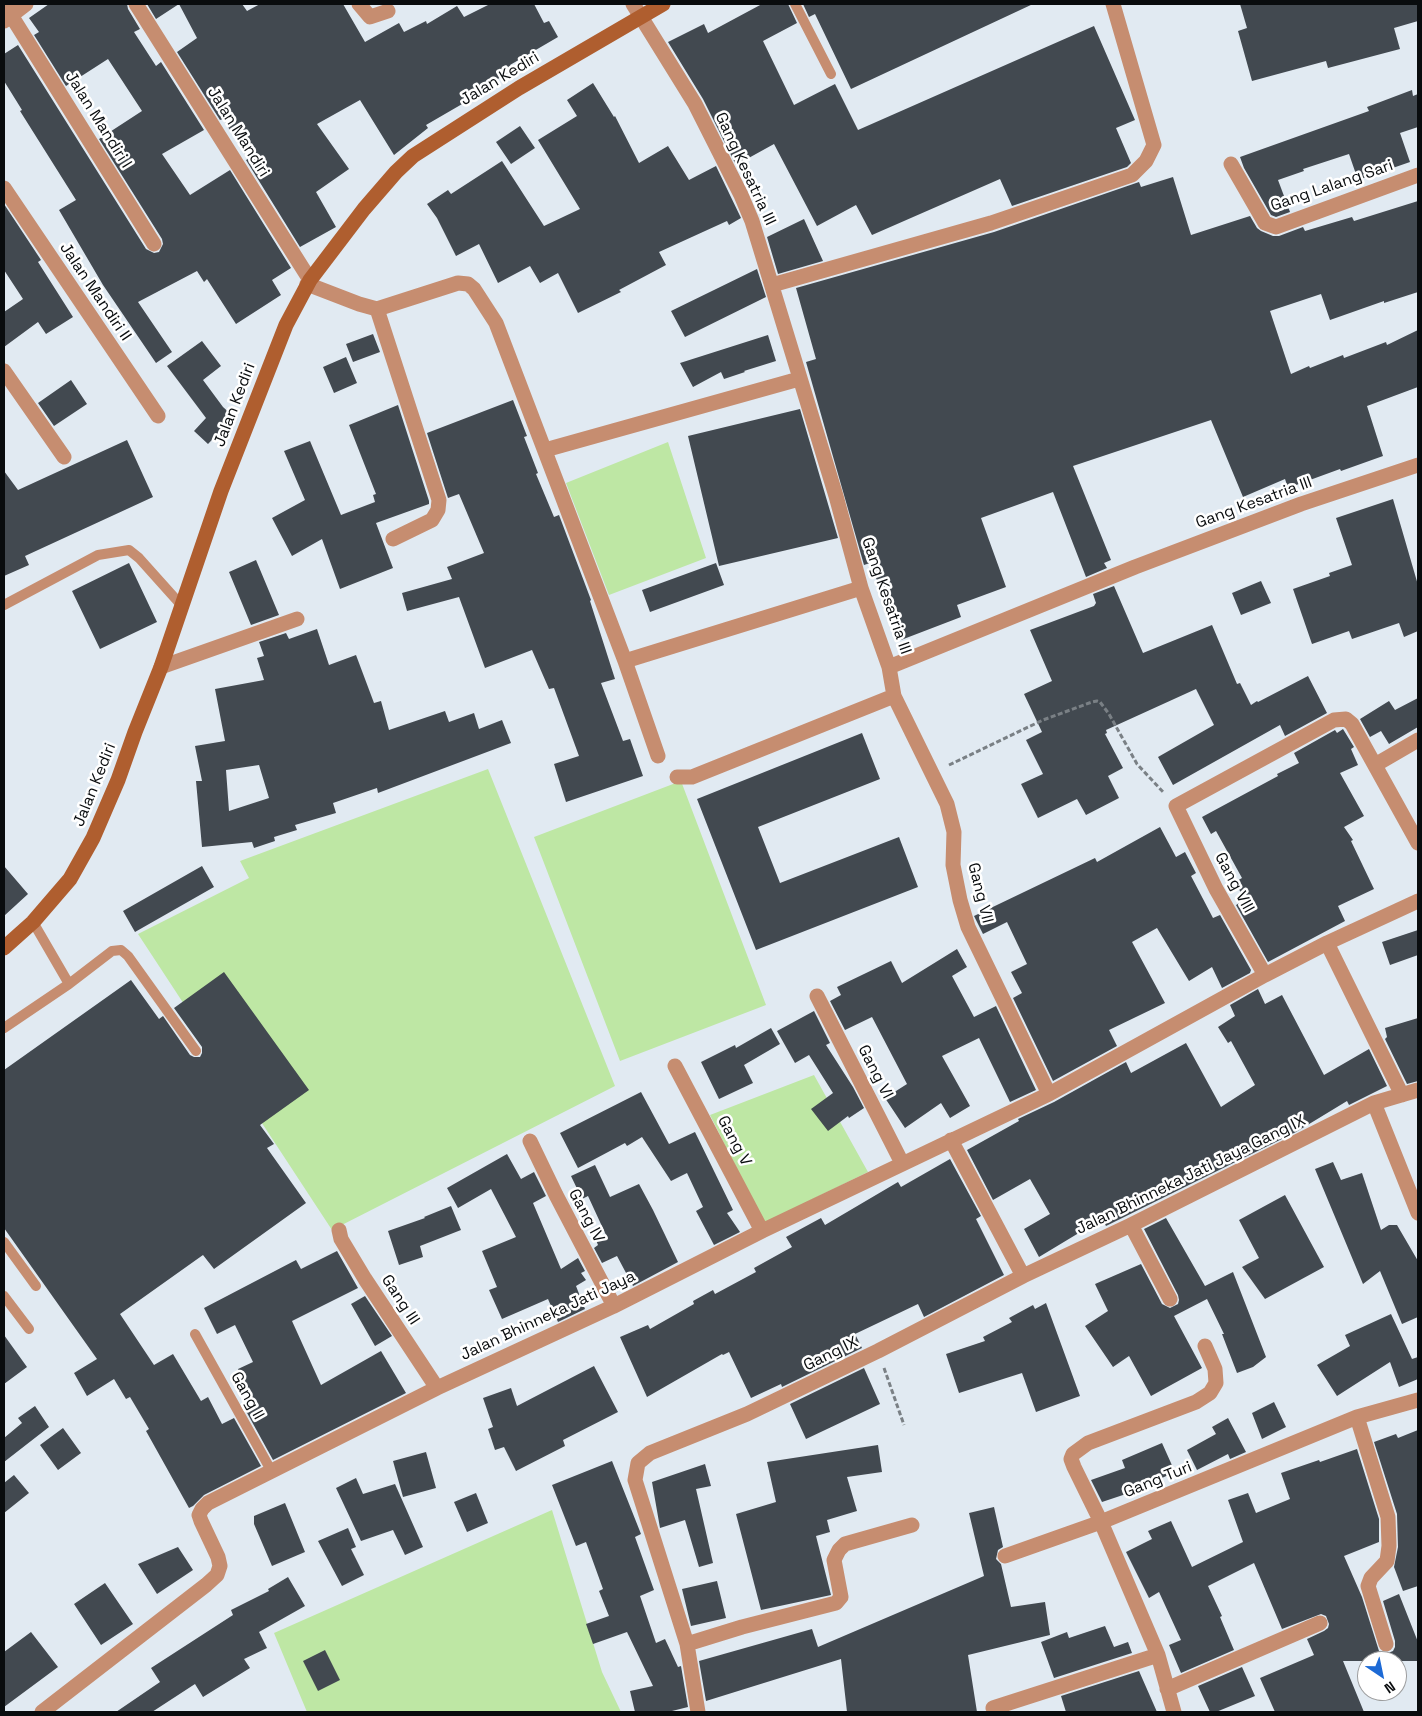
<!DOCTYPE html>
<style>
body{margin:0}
#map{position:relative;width:1422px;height:1716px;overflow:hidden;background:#e1eaf2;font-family:"Space Grotesk",sans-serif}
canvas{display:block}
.frame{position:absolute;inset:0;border:5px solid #090c0e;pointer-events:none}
.north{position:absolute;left:1357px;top:1651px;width:50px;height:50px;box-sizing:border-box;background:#fff;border:1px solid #9d9e9f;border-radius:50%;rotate:146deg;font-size:14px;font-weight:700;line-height:20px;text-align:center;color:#090c0e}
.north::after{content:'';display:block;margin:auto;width:18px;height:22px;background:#1d6ad5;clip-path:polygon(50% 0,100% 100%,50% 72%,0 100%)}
</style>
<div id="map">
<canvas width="1422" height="1716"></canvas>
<div class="frame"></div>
<div class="north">N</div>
</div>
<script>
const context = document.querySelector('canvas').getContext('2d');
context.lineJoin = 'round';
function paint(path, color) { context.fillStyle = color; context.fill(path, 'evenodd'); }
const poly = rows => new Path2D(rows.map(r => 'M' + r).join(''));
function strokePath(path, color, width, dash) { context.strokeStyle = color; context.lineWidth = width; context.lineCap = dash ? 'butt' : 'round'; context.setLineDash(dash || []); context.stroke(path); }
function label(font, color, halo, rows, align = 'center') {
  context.font = font + ' "Space Grotesk",sans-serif'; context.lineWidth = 5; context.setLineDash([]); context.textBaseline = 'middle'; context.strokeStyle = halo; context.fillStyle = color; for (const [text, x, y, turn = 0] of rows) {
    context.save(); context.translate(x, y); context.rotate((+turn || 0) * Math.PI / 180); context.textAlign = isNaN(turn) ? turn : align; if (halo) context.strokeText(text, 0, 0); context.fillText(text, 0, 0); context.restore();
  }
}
paint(poly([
 [668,442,706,558,609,595,566,483],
 [488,769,615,1086,332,1230,138,934,249,878,240,861],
 [681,781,766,1005,620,1061,534,837],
 [814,1075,868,1172,764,1223,710,1115],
 [552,1510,602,1672,621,1712,307,1712,274,1633]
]), '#bee7a4');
paint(poly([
 [49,4,127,4,128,9,140,29,134,32,156,66,161,62,204,130,162,154,190,195,230,170,291,268,272,280,281,295,236,324,207,279,204,282,197,271,138,302,172,352,156,363,103,285,59,210,76,200,20,111,22,110,4,81,4,54,18,45,146,249,154,253,159,252,163,244,162,239,99,139,142,111,108,59,66,86,34,35,39,32,29,18],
 [147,4,242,4,247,11,260,4,343,4,365,42,399,23,404,32,426,21,427,24,457,6,464,17,490,4,534,4,544,23,549,21,558,37,510,65,513,70,486,86,488,89,426,125,428,128,394,155,360,100,317,124,349,169,316,192,336,227,300,247,246,160,248,159,223,119,220,120,177,52,197,38,179,4,156,19],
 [762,4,788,4,797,23,763,41,794,105,835,84,858,130,1094,26,1135,120,1116,128,1131,163,1127,167,1012,206,1000,179,872,235,856,205,817,226,774,144,736,165,703,99,668,42,704,24,708,33],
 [803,4,1033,4,851,89,815,14,809,17],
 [1240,4,1418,4,1418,21,1394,28,1400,49,1328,68,1326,61,1252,81,1238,31,1247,28],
 [593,83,614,117,615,116,639,163,668,146,689,180,716,166,741,218,729,225,727,221,659,252,666,265,619,290,621,292,578,313,558,273,540,283,530,266,498,283,479,244,456,256,437,218,427,204,448,190,451,194,502,161,544,226,580,209,538,140,577,116,567,100],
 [1412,90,1413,96,1418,94,1418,127,1400,133,1410,162,1358,180,1349,154,1303,169,1304,171,1278,180,1290,212,1276,217,1271,215,1244,168,1240,157,1369,111,1367,107],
 [520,126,535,148,511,164,496,142],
 [1173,177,1191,235,1250,216,1257,228,1261,231,1273,236,1279,236,1303,227,1305,231,1352,217,1354,221,1418,201,1418,292,1384,303,1384,301,1330,320,1321,294,1270,311,1291,374,1309,366,1310,368,1343,355,1344,358,1386,342,1387,345,1418,330,1418,387,1367,406,1383,456,1341,471,1340,469,1288,488,1285,479,1243,497,1211,420,1073,466,1111,560,1104,563,1107,568,1086,577,1053,492,981,518,1006,587,957,605,961,617,901,640,870,563,864,565,806,362,816,359,796,288,994,232,1139,182,1141,187],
 [4,204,41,260,38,262,73,317,46,334,38,322,4,347,4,312,23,299,4,270],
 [804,219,823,261,778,274,767,237],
 [757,269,766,297,685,337,671,311],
 [373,334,380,352,353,362,346,344],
 [768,335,776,361,744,371,745,372,724,379,721,372,693,387,680,363],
 [202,341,221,366,203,380,223,407,234,417,208,444,194,431,206,418,167,366],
 [346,357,357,383,334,393,323,367],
 [71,380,87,404,54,426,38,403],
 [513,400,527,436,524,437,538,473,536,474,554,517,559,515,591,600,590,601,615,679,601,683,623,741,630,739,643,776,566,802,554,764,579,756,554,688,549,689,532,650,485,668,459,597,407,611,402,593,452,579,447,567,484,553,459,494,448,498,427,433],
 [398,405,429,501,429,504,376,523,393,568,340,589,322,539,292,556,272,518,305,500,284,451,310,441,341,515,375,502,373,495,376,494,349,425],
 [800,409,838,538,719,566,688,436],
 [127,440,153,497,25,556,29,565,4,576,4,471,18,490],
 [1393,499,1418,585,1418,631,1404,637,1399,623,1352,639,1349,631,1312,644,1293,589,1330,576,1329,573,1352,565,1336,518],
 [256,560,279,615,251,625,229,572],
 [129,563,157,622,100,649,72,591],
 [716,563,724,585,650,612,642,590],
 [1261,581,1271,603,1241,615,1232,593],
 [1114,586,1143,653,1212,625,1237,684,1240,683,1251,705,1257,701,1258,702,1308,676,1327,713,1285,736,1280,725,1173,785,1158,757,1214,725,1196,689,1106,730,1107,733,1105,734,1123,768,1108,776,1119,798,1086,815,1077,799,1038,818,1021,784,1043,774,1026,740,1042,732,1024,694,1052,681,1030,630,1094,606,1096,603,1093,594],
 [317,629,329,665,356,655,374,703,381,701,389,730,445,711,449,722,474,713,479,729,502,720,511,743,378,793,377,788,333,803,336,813,295,825,297,830,274,837,275,841,254,848,252,842,202,847,196,781,202,781,195,746,225,741,215,689,264,680,257,658,264,656,259,642,286,633,289,639],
 [259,765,269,798,229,811,226,770],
 [1418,698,1418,727,1389,744,1381,731,1370,737,1360,719,1389,701,1395,710],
 [1343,729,1354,747,1351,749,1358,765,1340,773,1364,816,1344,827,1353,840,1351,841,1374,889,1338,906,1345,921,1268,962,1236,905,1245,900,1235,882,1242,878,1216,831,1211,834,1202,817,1278,776,1277,774,1299,763,1294,753,1335,730,1337,733],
 [862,733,880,779,758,827,780,883,899,837,918,887,756,950,697,799],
 [1160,827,1176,857,1185,852,1196,873,1191,876,1213,918,1220,915,1251,970,1250,973,1222,988,1212,967,1189,981,1157,928,1132,942,1165,1003,1109,1030,1117,1046,1053,1081,1013,998,1022,993,1011,972,1027,964,1007,922,983,934,974,916,1095,858,1097,862],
 [4,866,28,894,4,916],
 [202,866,214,887,135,932,123,911],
 [1418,930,1418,955,1390,965,1382,942],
 [957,949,967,967,952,976,974,1017,996,1006,1036,1090,1010,1102,979,1038,942,1056,970,1106,950,1118,941,1103,905,1128,885,1098,907,1084,872,1017,845,1030,830,1001,841,995,837,987,891,961,902,983],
 [224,972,309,1090,260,1125,274,1144,267,1148,306,1203,214,1269,203,1255,120,1314,154,1365,173,1354,201,1401,208,1397,222,1424,234,1418,261,1466,204,1495,193,1506,189,1508,146,1431,149,1429,130,1397,126,1399,114,1379,87,1396,74,1373,97,1359,4,1228,4,1070,131,980,159,1019,163,1016,190,1055,194,1057,200,1057,202,1053,202,1047,174,1008],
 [1258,989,1265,1004,1282,995,1324,1075,1369,1049,1387,1086,1349,1105,1347,1101,1296,1132,1106,1226,1102,1219,1039,1257,1024,1229,1050,1214,1030,1179,993,1200,967,1150,1019,1121,1018,1119,1054,1102,1126,1062,1131,1073,1186,1043,1221,1107,1255,1085,1231,1041,1228,1043,1218,1027,1235,1016,1230,1005],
 [814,1011,830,1043,826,1045,853,1087,864,1108,849,1118,848,1116,828,1131,811,1109,833,1093,809,1055,795,1063,777,1031],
 [1418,1018,1418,1081,1407,1084,1385,1039,1387,1037,1385,1028],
 [771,1028,780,1044,744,1065,753,1083,719,1099,701,1062,735,1045,736,1048],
 [641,1092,669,1144,695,1132,733,1210,727,1213,740,1232,714,1245,696,1211,703,1207,687,1173,671,1181,642,1137,627,1146,625,1143,578,1168,560,1133],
 [507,1154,521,1179,534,1172,546,1196,533,1203,561,1269,578,1258,585,1271,581,1273,586,1280,576,1286,585,1309,558,1322,548,1299,502,1319,489,1290,497,1287,482,1251,516,1237,491,1189,458,1208,447,1188],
 [950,1159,981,1216,976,1219,1004,1275,924,1317,918,1304,855,1334,862,1348,782,1387,781,1384,751,1398,729,1352,723,1355,722,1354,647,1397,620,1337,648,1325,650,1329,694,1304,693,1301,713,1290,715,1294,756,1272,754,1268,792,1247,786,1237,821,1218,825,1225,898,1182,901,1187],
 [1333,1162,1341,1180,1362,1173,1381,1230,1389,1225,1397,1225,1418,1261,1418,1317,1402,1324,1380,1271,1363,1284,1315,1169],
 [595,1165,610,1197,639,1184,653,1210,678,1262,633,1286,617,1256,602,1263,594,1248,598,1245,596,1240,606,1235,588,1196,582,1199,571,1176],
 [1285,1195,1324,1267,1265,1299,1242,1267,1259,1258,1239,1220],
 [451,1206,461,1230,420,1246,423,1257,399,1265,388,1231,425,1218,424,1217],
 [1166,1218,1205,1286,1233,1272,1266,1357,1253,1367,1237,1373,1222,1334,1224,1334,1207,1299,1174,1316,1202,1368,1151,1396,1129,1356,1113,1367,1085,1326,1108,1311,1095,1284,1141,1264,1162,1304,1170,1308,1178,1304,1179,1300,1178,1295,1144,1229],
 [337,1251,358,1288,292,1321,321,1385,381,1351,406,1393,273,1460,246,1411,255,1406,238,1369,253,1362,235,1325,217,1334,204,1308,296,1260,301,1269],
 [365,1296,392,1336,375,1346,351,1304],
 [1046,1303,1080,1396,1036,1412,1022,1373,959,1393,946,1354,985,1341,983,1337,1012,1322,1009,1318,1033,1305,1035,1309],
 [1391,1314,1412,1359,1418,1357,1418,1379,1399,1387,1390,1362,1337,1396,1317,1365,1350,1346,1345,1335],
 [4,1335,27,1367,4,1384],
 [594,1366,618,1412,563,1440,565,1446,516,1471,504,1447,495,1450,488,1429,493,1427,483,1398,511,1388,517,1406],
 [864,1368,880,1404,806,1439,790,1404],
 [1274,1402,1286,1427,1262,1439,1252,1413],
 [35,1406,49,1427,4,1462,4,1438,22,1423,18,1418],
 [1228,1418,1246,1452,1230,1459,1228,1454,1197,1470,1187,1450,1216,1434,1212,1427],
 [63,1428,81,1453,58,1470,40,1445],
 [1418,1430,1418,1586,1403,1591,1394,1567,1398,1547,1397,1514,1374,1442,1396,1434,1398,1438],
 [1162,1443,1175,1472,1129,1493,1102,1502,1091,1480,1125,1468,1122,1460],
 [878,1445,882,1472,847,1477,857,1511,827,1520,830,1532,816,1536,831,1595,761,1610,736,1514,776,1502,767,1462],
 [1357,1449,1379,1519,1379,1542,1344,1556,1362,1597,1379,1651,1388,1653,1393,1651,1395,1647,1395,1641,1383,1601,1399,1594,1418,1642,1418,1661,1343,1661,1364,1712,1275,1712,1260,1678,1314,1655,1307,1639,1324,1631,1328,1628,1329,1624,1326,1616,1321,1614,1282,1629,1254,1563,1208,1586,1222,1616,1220,1617,1234,1650,1181,1673,1169,1645,1181,1640,1159,1592,1149,1598,1126,1552,1152,1539,1148,1531,1171,1521,1192,1567,1243,1542,1228,1500,1248,1493,1256,1513,1290,1499,1281,1473,1319,1460,1320,1462],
 [426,1452,436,1488,403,1497,393,1461],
 [612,1461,641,1534,635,1537,654,1590,640,1596,656,1643,665,1639,678,1667,681,1666,688,1707,668,1712,635,1712,630,1691,653,1686,627,1632,593,1644,586,1624,609,1616,599,1591,603,1589,586,1542,576,1546,552,1485],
 [705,1464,711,1486,696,1489,713,1563,699,1567,685,1520,660,1528,652,1482],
 [14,1475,29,1493,4,1513,4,1483],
 [356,1478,363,1494,395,1484,423,1547,405,1555,393,1530,361,1541,336,1488],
 [476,1493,488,1523,467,1532,454,1502],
 [285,1503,305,1552,272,1566,254,1524,254,1516],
 [994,1507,1003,1547,998,1550,996,1559,1001,1564,1011,1607,1045,1602,1050,1635,968,1655,977,1712,847,1712,841,1659,706,1701,699,1661,812,1629,818,1647,984,1576,969,1513],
 [348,1528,356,1547,351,1549,364,1575,342,1586,318,1541],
 [178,1547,193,1570,157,1594,138,1564],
 [288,1577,305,1606,259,1632,267,1648,244,1659,250,1668,203,1697,195,1684,152,1712,116,1712,160,1682,151,1668,233,1615,231,1610,269,1591,268,1589],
 [717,1581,726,1618,691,1626,682,1589],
 [105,1583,133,1624,101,1645,74,1604],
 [1105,1626,1114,1647,1128,1642,1132,1653,1054,1678,1041,1642,1067,1632,1069,1638],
 [31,1632,58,1667,4,1707,4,1652],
 [325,1650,340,1680,318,1691,303,1661],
 [1242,1667,1255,1696,1216,1712,1210,1712,1198,1686],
 [1139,1671,1157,1712,1066,1712,1061,1696]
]), '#424950');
strokePath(poly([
 [949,765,1043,720,1092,702,1097,701,1100,702,1109,714,1137,764,1164,793],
 [884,1368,904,1425]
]), '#7a8085', 3, [5, 2.5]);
strokePath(poly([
 [795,4,831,74],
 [4,605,98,555,129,550,139,558,182,606],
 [69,984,112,951,121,950,128,956,196,1051],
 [4,1028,69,984,33,922],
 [4,1242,36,1286],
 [4,1296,29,1329],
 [195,1334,272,1472]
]), '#c68d70', 10);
strokePath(poly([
 [4,4,154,244],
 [136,4,310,280],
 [359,4,370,17,388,11],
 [633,4,695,104,741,195,752,221,836,496,861,588,889,667,894,696,947,804,954,832,953,865,960,900,968,927,1049,1094],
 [4,21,26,4],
 [1231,164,1265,223,1276,227,1418,175],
 [4,188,158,416],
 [307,284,359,304,377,309,458,283,468,284,474,289,496,323,625,661,658,756],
 [772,285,991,223,1132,175,1146,161,1154,145,1113,4],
 [377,309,439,500,438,510,432,520,393,539],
 [4,371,64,457],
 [545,450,799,379],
 [625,661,861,588],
 [161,667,297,619],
 [889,667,1135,567,1301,504,1418,465],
 [1375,765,1418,740],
 [677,777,692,777,894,696],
 [1327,943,1402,1095],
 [1265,975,1216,889,1176,806,1334,720,1346,719,1352,724,1418,843],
 [817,996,902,1163],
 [675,1066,762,1231],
 [1374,1103,1418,1213],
 [951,1140,1023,1276],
 [530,1141,556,1195,614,1306],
 [1131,1225,1170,1299],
 [339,1230,341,1239,365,1279,437,1388],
 [1357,1417,1388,1517,1389,1546,1387,1561,1371,1578,1368,1586,1386,1644],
 [1005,1556,1101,1522,1074,1467,1071,1459,1073,1454,1088,1443,1196,1402,1210,1393,1216,1383,1215,1369,1205,1346],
 [687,1644,742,1627,836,1603,841,1597,834,1560,839,1550,845,1544,852,1542,912,1525],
 [1167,1689,1320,1623],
 [993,1708,1158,1655],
 [42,1712,206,1585,217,1575,220,1566,218,1557,201,1521,199,1515,202,1509,208,1503,437,1388,614,1306,762,1231,1049,1094,1265,975,1327,943,1418,901],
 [698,1712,687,1644,635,1480,638,1463,650,1453,747,1414,878,1351,1023,1276,1131,1225,1374,1103,1418,1090],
 [1174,1712,1158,1655,1101,1522,1357,1417,1418,1400]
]), '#c68d70', 15);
strokePath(poly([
 [4,948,33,922,70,879,93,838,118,780,135,732,161,667,221,491,286,325,310,280,364,209,396,172,413,156,519,88,663,4]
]), '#af5e2f', 15);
label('16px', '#090c0e', '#fff', [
 ["Jalan Kediri",500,79,-31],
 ["Jalan Mandiri I",98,120,58],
 ["Jalan Mandiri",238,132,58],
 ["Gang Kesatria III",745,169,65],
 ["Gang Lalang Sari",1332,186,-19],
 ["Jalan Mandiri II",95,292,56],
 ["Jalan Kediri",235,405,-69],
 ["Gang Kesatria III",1254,503,-20],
 ["Gang Kesatria III",886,596,71],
 ["Jalan Kediri",95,785,-68],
 ["Gang VIII",1234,883,62],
 ["Gang VII",980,893,76],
 ["Gang VI",875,1072,63],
 ["Gang V",734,1141,62],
 ["Jalan Bhinneka Jati Jaya Gang IX",1191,1175,-26],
 ["Gang IV",586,1216,62],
 ["Gang III",400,1300,57],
 ["Jalan Bhinneka Jati Jaya",548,1316,-25],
 ["Gang IX",831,1354,-26],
 ["Gang II",247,1396,61],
 ["Gang Turi",1158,1480,-22]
]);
</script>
